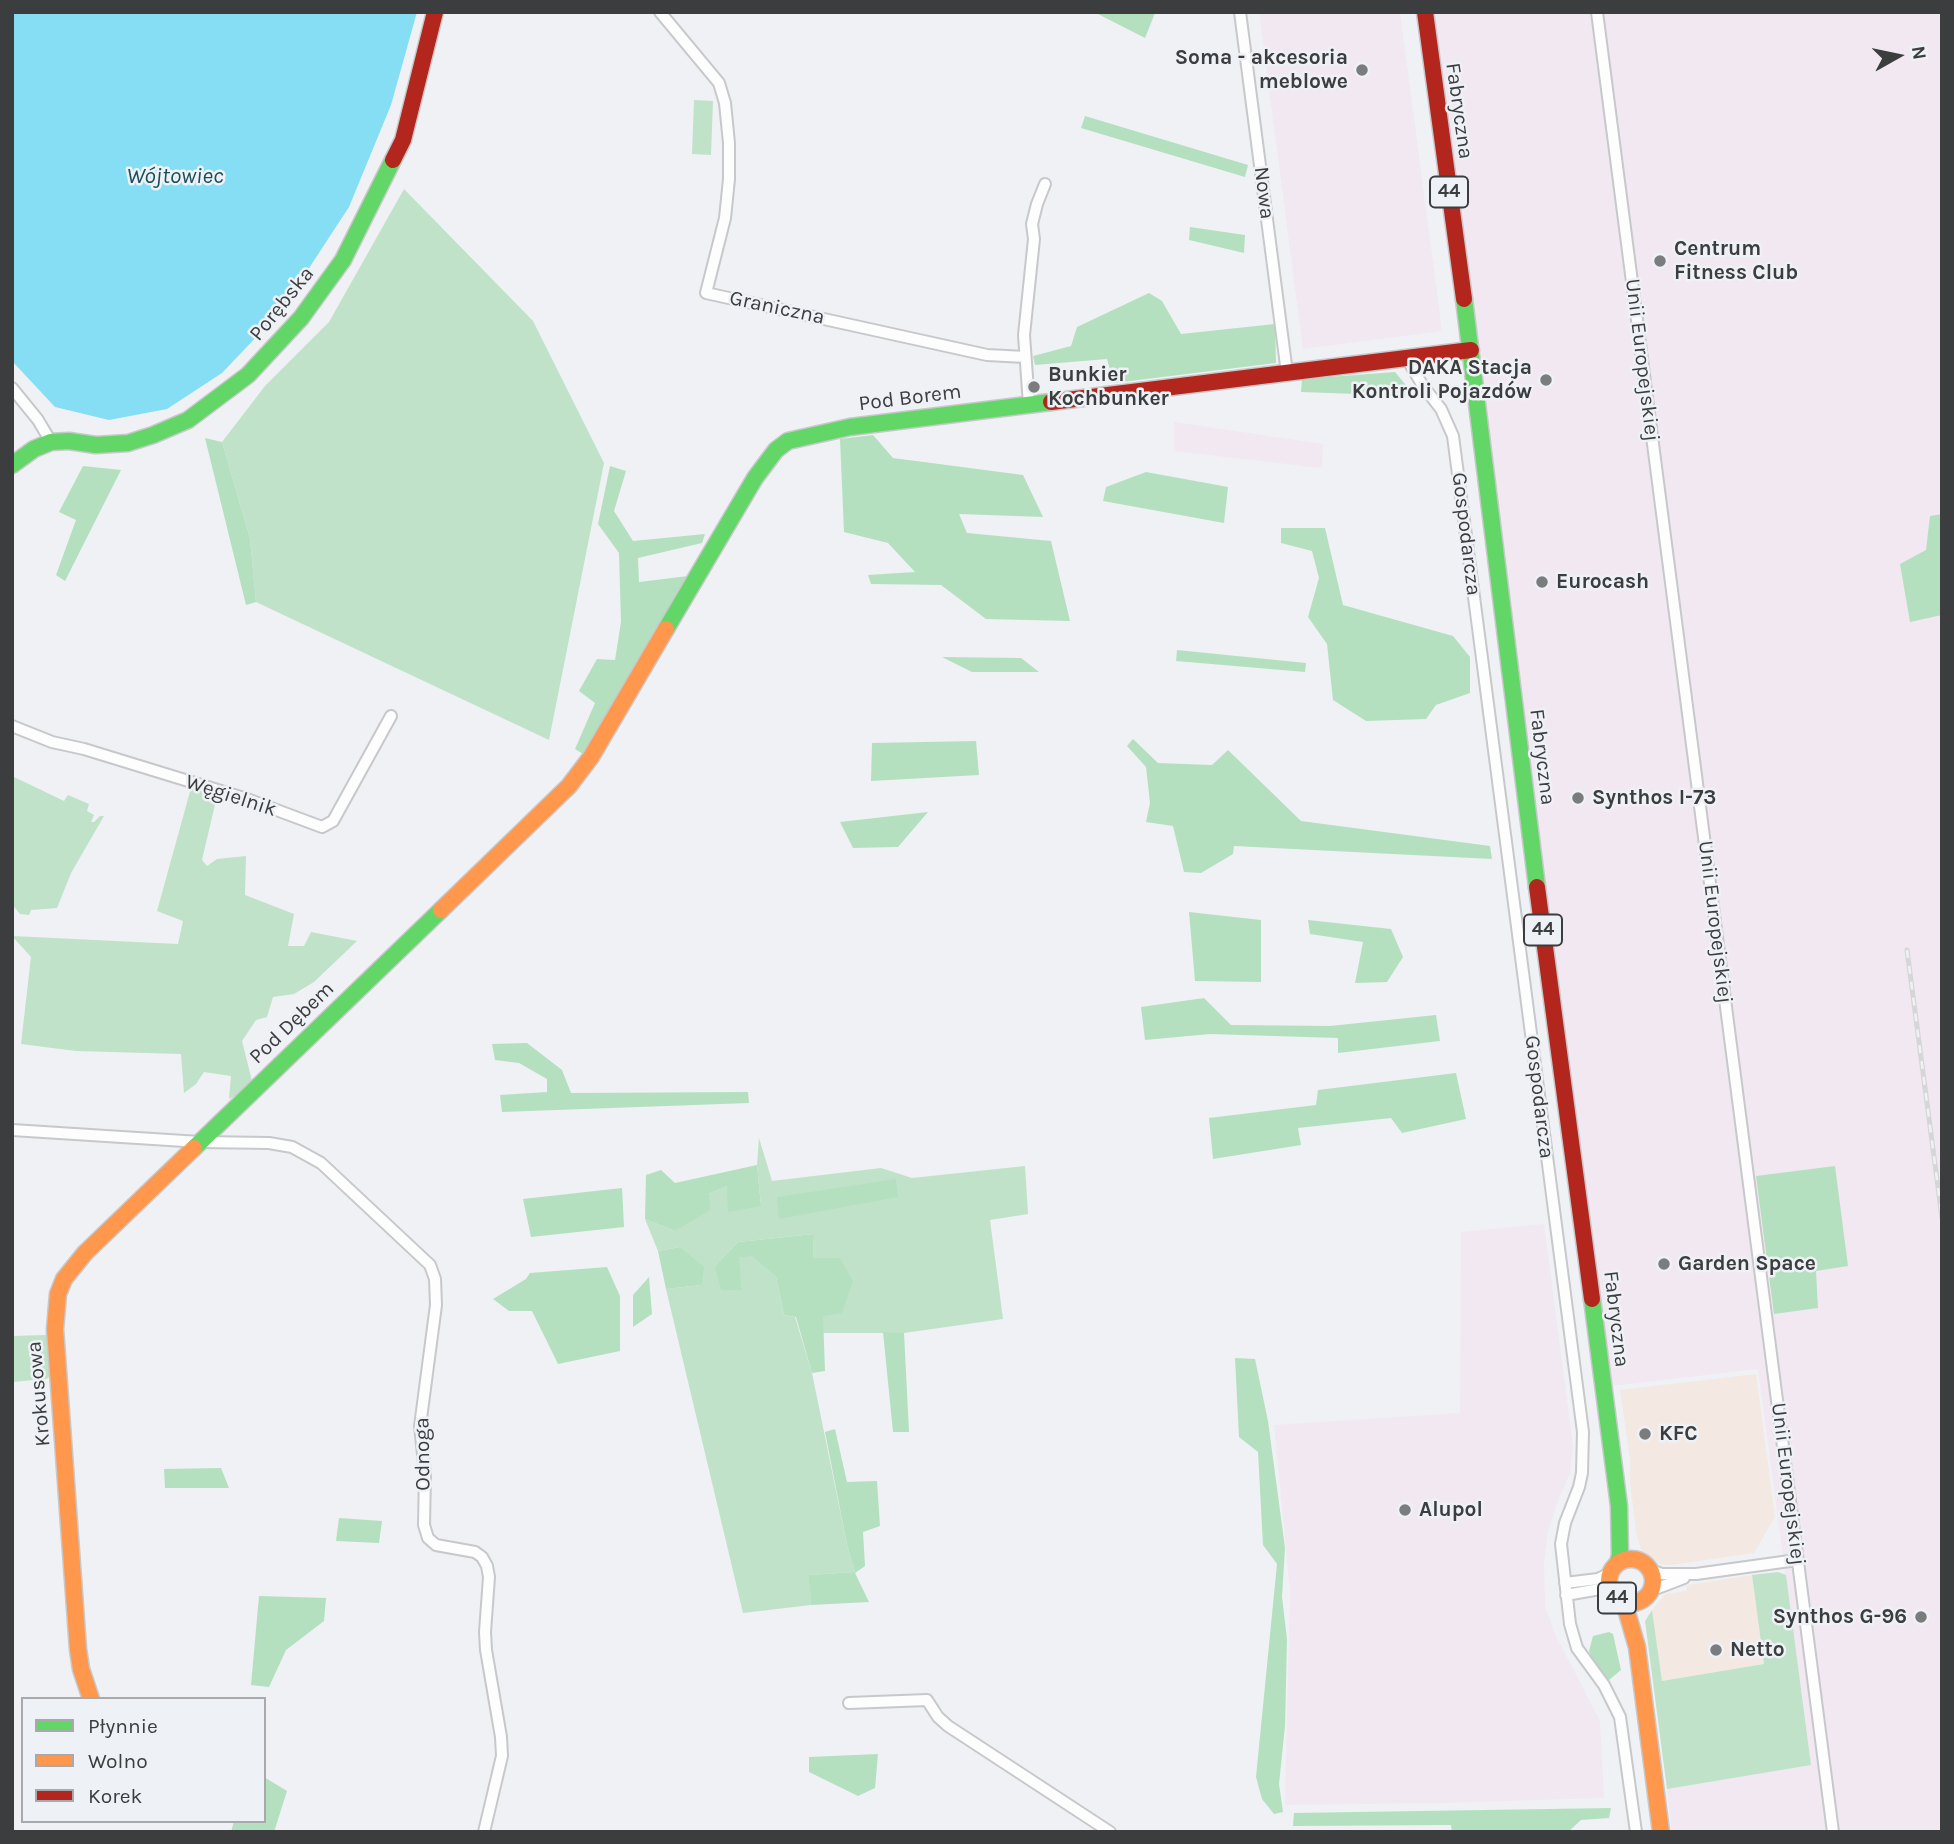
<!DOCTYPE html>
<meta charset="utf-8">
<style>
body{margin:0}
#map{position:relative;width:1954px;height:1844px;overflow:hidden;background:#eff1f4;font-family:Karla,sans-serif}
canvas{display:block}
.frame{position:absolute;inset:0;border:14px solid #3c3d3e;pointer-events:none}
.legend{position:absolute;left:21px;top:1697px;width:245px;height:126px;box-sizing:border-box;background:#eef1f5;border:2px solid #a7a9ac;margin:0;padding:9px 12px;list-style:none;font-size:21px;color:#3c3d3e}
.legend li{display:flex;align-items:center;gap:14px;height:35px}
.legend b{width:35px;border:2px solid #a7a9ac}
.north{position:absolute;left:1863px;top:21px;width:70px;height:70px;-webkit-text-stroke:5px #eef1f5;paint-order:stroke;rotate:81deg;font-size:19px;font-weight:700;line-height:28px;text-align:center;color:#3c3d3e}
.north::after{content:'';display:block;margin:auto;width:24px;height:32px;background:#3c3d3e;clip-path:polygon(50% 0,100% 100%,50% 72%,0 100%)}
</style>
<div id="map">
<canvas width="1954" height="1844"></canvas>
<div class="frame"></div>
<ul class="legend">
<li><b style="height:9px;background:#63d668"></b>Płynnie</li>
<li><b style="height:9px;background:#ff974d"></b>Wolno</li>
<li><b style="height:9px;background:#b3261e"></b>Korek</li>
</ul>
<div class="north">N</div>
</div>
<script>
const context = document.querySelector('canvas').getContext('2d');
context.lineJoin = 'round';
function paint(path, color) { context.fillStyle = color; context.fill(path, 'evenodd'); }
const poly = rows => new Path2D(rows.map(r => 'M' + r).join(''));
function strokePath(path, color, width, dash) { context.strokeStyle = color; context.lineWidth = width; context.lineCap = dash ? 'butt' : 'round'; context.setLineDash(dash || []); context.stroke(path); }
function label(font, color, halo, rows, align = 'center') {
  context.font = font + ' Karla,sans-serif'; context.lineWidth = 5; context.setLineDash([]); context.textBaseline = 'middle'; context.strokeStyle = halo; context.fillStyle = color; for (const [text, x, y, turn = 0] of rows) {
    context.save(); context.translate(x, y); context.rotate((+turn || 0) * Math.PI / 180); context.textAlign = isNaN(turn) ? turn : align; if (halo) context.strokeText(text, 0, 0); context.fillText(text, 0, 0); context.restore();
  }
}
paint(poly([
 [1756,1374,1775,1517,1754,1553,1671,1565,1659,1564,1641,1550,1636,1532,1630,1482,1630,1460,1620,1390],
 [1752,1575,1764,1664,1662,1681,1652,1610,1665,1594,1687,1591,1687,1585]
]), '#f3e9e2');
paint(poly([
 [1259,12,1400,12,1442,331,1303,349],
 [1433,12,1942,12,1942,1832,1672,1832,1667,1789,1811,1765,1758,1369,1611,1386],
 [1174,422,1323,444,1322,468,1174,451],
 [1544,1224,1573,1446,1570,1474,1558,1500,1548,1531,1544,1563,1545,1606,1555,1634,1600,1721,1604,1798,1440,1803,1285,1805,1290,1590,1274,1425,1460,1413,1461,1232]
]), '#f1e8f2');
paint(poly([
 [694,100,713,101,711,155,692,154],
 [404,189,533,321,604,463,549,740,256,602,250,538,222,442,265,386,329,322],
 [12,776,64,801,68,795,89,804,87,811,94,815,91,822,94,822,100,816,104,816,71,873,57,908,31,910,29,915,20,914,12,904],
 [191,788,217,796,202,860,207,866,217,859,246,856,245,895,294,914,288,946,304,946,311,932,357,941,314,982,294,994,273,997,267,1017,256,1020,242,1041,252,1081,245,1091,229,1099,231,1076,204,1072,196,1084,184,1093,181,1054,76,1051,21,1044,31,957,12,936,178,944,183,921,157,911],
 [759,1138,772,1181,881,1168,912,1178,1025,1166,1028,1214,990,1220,1003,1319,904,1333,823,1333,813,1258,814,1234,738,1242,715,1266,742,1290,738,1258,752,1255,776,1277,784,1315,795,1317,812,1373,847,1545,855,1572,810,1575,811,1605,743,1613,666,1289,702,1285,680,1247,658,1251,645,1219,675,1231,709,1194,727,1186,761,1206,757,1165],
 [46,1335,50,1341,52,1375,46,1379,12,1382,12,1336],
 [1778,1572,1786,1575,1811,1765,1667,1789,1645,1621,1652,1610,1662,1681,1764,1664,1752,1575]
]), '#c0e2c9');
paint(poly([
 [1094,12,1153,12,1155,13,1145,38],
 [1085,116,1248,165,1245,177,1081,128],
 [1190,227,1245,235,1244,253,1189,240],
 [1149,293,1162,301,1181,334,1275,324,1276,363,1114,383,1107,359,1035,365,1033,356,1071,346,1077,327],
 [1395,372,1415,396,1301,392,1302,379],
 [873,435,893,458,1023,475,1043,517,959,514,967,533,1051,541,1070,621,986,619,941,585,871,584,868,575,915,572,888,543,844,532,840,439],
 [205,438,222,442,250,538,256,602,246,605],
 [83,466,121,470,65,581,56,575,76,520,59,512],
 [610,466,626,471,614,511,633,541,705,534,702,543,638,558,639,582,688,576,583,754,575,749,595,703,579,691,597,659,615,660,621,622,619,553,598,524],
 [1146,472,1228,487,1224,523,1103,501,1106,487],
 [1942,514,1942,615,1910,622,1900,564,1926,550,1930,516],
 [1281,528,1325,528,1343,605,1453,636,1470,657,1470,693,1436,705,1426,719,1366,721,1333,700,1327,644,1308,617,1319,578,1312,551,1281,543],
 [1177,650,1306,663,1305,672,1176,661],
 [942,657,1021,658,1039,672,972,672],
 [1133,739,1158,763,1212,765,1228,750,1301,821,1490,846,1492,859,1234,846,1233,854,1201,873,1184,872,1173,826,1146,822,1150,803,1146,767,1127,746],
 [976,741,979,775,871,781,872,743],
 [928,812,898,847,853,848,840,822],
 [1189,912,1261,920,1261,982,1195,981],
 [1308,920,1391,929,1403,957,1387,982,1355,983,1363,942,1310,934],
 [1204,998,1231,1025,1330,1026,1436,1015,1440,1041,1338,1053,1338,1038,1210,1034,1145,1040,1141,1007],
 [527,1043,562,1070,571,1093,748,1092,749,1103,502,1112,500,1095,547,1092,547,1079,519,1063,495,1060,492,1044],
 [1456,1073,1466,1119,1402,1133,1391,1118,1298,1128,1301,1145,1213,1159,1209,1118,1316,1105,1318,1090],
 [757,1165,761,1206,728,1212,727,1186,709,1194,710,1210,675,1231,645,1219,646,1175,661,1170,675,1183],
 [1835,1166,1848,1266,1816,1271,1818,1308,1774,1314,1756,1176],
 [896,1179,898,1197,779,1219,777,1197],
 [622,1188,624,1227,531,1237,523,1199],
 [814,1234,813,1258,840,1258,853,1281,842,1313,823,1316,825,1371,812,1373,796,1317,784,1315,776,1277,752,1256,739,1258,742,1290,721,1290,715,1266,738,1242],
 [680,1247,704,1267,702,1285,666,1289,658,1251],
 [607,1267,620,1296,620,1351,558,1364,532,1311,509,1311,493,1299,526,1279,530,1273],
 [649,1277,652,1314,633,1327,633,1295],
 [883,1332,904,1333,909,1432,893,1432],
 [1235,1358,1255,1359,1268,1421,1285,1548,1282,1597,1287,1639,1285,1726,1279,1784,1283,1812,1274,1814,1262,1799,1256,1777,1277,1564,1263,1545,1258,1452,1239,1437],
 [835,1429,847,1482,877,1481,880,1526,863,1532,865,1566,855,1573,869,1602,811,1605,809,1575,855,1572,847,1545,825,1432],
 [221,1468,229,1488,165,1488,164,1469],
 [339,1518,382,1521,379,1543,336,1541],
 [259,1596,326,1598,324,1621,286,1650,269,1687,251,1685],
 [1609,1632,1613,1634,1621,1670,1609,1680,1598,1673,1589,1651,1593,1636],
 [878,1754,875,1788,858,1796,809,1772,809,1757],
 [264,1777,287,1791,274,1832,231,1832,234,1821,264,1821],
 [1611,1808,1609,1818,1581,1820,1568,1832,1452,1832,1451,1825,1293,1826,1294,1813]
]), '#b4e0c0');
paint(poly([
 [12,12,417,12,391,105,349,207,281,311,222,373,167,409,109,420,55,407,12,361]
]), '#85def4');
const street = poly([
 [660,12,719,83,725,103,729,143,729,179,725,218,706,293,987,355,1025,357],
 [1240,12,1287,373],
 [1597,12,1833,1832],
 [1407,359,1423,386,1441,409,1453,436,1583,1432,1582,1473,1579,1487,1565,1523,1561,1544,1570,1624,1577,1648,1604,1685,1620,1717,1636,1832],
 [12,388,38,420,51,442],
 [1029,405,1024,335,1034,239,1032,224,1037,204,1045,184],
 [12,726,52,742,84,749,247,799,322,827,333,821,391,716],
 [12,1130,200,1142,269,1143,292,1147,321,1163,430,1265,435,1279,436,1305,420,1426,425,1473,424,1525,428,1538,436,1545,475,1552,482,1557,487,1566,489,1577,485,1632,486,1650,501,1737,502,1756,484,1832],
 [1650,1570,1662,1574,1696,1574,1797,1560],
 [1565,1583,1598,1579,1610,1573],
 [1650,1591,1684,1578],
 [1566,1595,1600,1589,1613,1594],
 [849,1703,927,1700,938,1717,948,1726,1110,1832]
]);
const fast = poly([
 [1464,299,1537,887],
 [12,465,34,449,51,442,69,441,96,445,128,443,153,435,188,420,248,375,301,318,343,260,393,160],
 [666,629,755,478,776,450,788,441,850,427,1051,402],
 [194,1148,441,910],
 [1592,1299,1619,1506,1620,1555,1618,1563]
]);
const slow = poly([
 [441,910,569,786,591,757,666,629],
 '1609 1581a22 22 0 1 1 44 0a22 22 0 1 1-44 0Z',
 [1624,1602,1637,1647,1661,1832],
 [91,1699,81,1669,78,1649,55,1329,58,1294,64,1279,85,1253,194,1148]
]);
const jam = poly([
 [1425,12,1464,299],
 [393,160,403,140,435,12],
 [1051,402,1471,350],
 [1537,887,1592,1299]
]);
strokePath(street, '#c7c8ca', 14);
strokePath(fast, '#c7c8ca', 19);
strokePath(slow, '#c7c8ca', 19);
strokePath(jam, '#c7c8ca', 19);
strokePath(street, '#fdfdfd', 10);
strokePath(fast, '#63d668', 16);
strokePath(slow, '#ff974d', 16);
strokePath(jam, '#b3261e', 16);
const rail = poly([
 [1907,950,1942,1218]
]);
strokePath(rail, '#d6d6d7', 5);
strokePath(rail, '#eef1f5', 2.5, [8]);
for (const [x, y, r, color] of [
 [1362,70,7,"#7b7c7e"],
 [1660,261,7,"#7b7c7e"],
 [1546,380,7,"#7b7c7e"],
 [1034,387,7,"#7b7c7e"],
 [1542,582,7,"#7b7c7e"],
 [1578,798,7,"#7b7c7e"],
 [1664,1264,7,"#7b7c7e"],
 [1645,1434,7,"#7b7c7e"],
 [1405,1510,7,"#7b7c7e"],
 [1921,1617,7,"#7b7c7e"],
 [1716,1650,7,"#7b7c7e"]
]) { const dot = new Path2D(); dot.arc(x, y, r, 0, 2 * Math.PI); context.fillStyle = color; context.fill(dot); strokePath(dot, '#eef1f5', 2.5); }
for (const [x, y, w] of [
 [1449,192,38],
 [1543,930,38],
 [1617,1598,38]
]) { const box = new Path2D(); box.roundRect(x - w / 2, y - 15.5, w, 31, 5); context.fillStyle = '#eef1f5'; context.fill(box); strokePath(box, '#3c3d3e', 2); }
label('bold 19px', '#3c3d3e', null, [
 ["44",1449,192],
 ["44",1543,930],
 ["44",1617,1598]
]);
label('bold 21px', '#3c3d3e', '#eef1f5', [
 ["Soma - akcesoria",1348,58,"right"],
 ["meblowe",1348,82,"right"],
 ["Centrum",1674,249],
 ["Fitness Club",1674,273],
 ["DAKA Stacja",1532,368,"right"],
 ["Kontroli Pojazdów",1532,392,"right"],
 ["Bunkier",1048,375],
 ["Kochbunker",1048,399],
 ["Eurocash",1556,582],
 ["Synthos I-73",1592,798],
 ["Garden Space",1678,1264],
 ["KFC",1659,1434],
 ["Alupol",1419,1510],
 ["Synthos G-96",1907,1617,"right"],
 ["Netto",1730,1650]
], 'left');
label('21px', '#3c3d3e', '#eef1f5', [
 ["Fabryczna",1459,111,82],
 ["Nowa",1264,193,83],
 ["Porębska",282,304,-51],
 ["Graniczna",777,308,12],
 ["Unii Europejskiej",1642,360,83],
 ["Pod Borem",910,398,-7],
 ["Gospodarcza",1466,534,83],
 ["Fabryczna",1542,757,83],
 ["Węgielnik",231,796,18],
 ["Unii Europejskiej",1715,922,83],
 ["Pod Dębem",292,1023,-44],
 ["Gospodarcza",1539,1097,83],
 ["Fabryczna",1616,1319,83],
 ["Krokusowa",39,1394,-95],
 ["Odnoga",423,1454,-91],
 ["Unii Europejskiej",1788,1484,83]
]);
label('italic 23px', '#194f5c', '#eef1f5', [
 ["Wójtowiec",175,176]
]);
</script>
